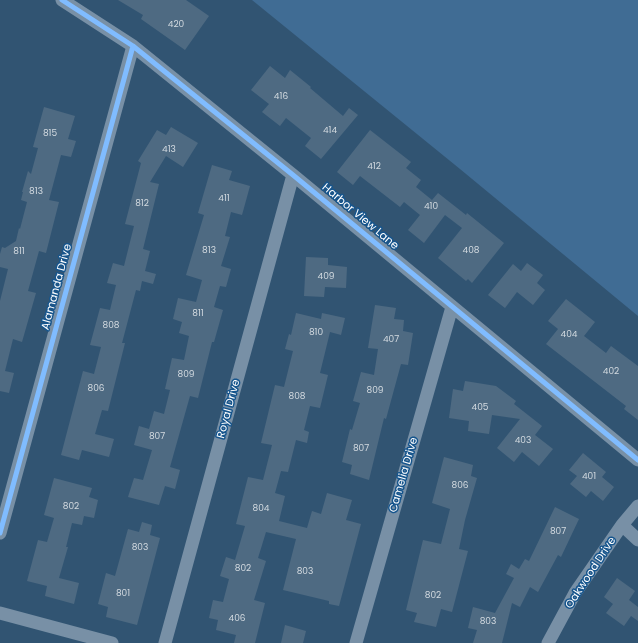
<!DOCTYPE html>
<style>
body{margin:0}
canvas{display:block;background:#315472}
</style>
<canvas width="638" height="643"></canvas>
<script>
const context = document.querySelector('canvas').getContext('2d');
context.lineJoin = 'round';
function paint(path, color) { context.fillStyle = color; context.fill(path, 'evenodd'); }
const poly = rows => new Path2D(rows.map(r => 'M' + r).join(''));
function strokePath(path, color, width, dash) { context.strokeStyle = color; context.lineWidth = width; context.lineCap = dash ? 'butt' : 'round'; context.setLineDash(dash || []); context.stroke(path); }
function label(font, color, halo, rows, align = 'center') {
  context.font = font + ' Poppins,sans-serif'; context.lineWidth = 3; context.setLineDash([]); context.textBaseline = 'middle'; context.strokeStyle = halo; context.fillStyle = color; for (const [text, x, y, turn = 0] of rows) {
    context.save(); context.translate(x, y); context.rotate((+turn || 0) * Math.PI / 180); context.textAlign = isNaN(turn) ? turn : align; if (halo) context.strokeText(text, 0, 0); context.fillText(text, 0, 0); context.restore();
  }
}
paint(poly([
 [252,0,638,0,638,316,460,169]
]), '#406c94');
paint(poly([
 [118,0,186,0,209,16,185,50,141,19,143,15],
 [270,66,285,78,290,70,311,87,310,88,343,116,349,108,358,115,321,159,305,146,311,138,286,118,280,126,262,112,269,104,251,90],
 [44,107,75,116,68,139,76,141,71,157,61,155,49,200,59,202,46,253,39,251,28,291,36,293,22,342,13,339,5,371,14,373,9,393,0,391,0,301,8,269,0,267,0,254,2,247,5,248,16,241,19,228,20,229,27,202,21,200,23,192,22,192,28,171,31,174,38,148,33,147],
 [171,127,198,143,183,167,166,156,150,182,159,184,143,249,150,251,145,271,156,274,153,284,142,281,140,291,136,290,122,343,125,343,108,411,102,410,95,434,114,439,109,457,82,450,79,460,61,455,83,371,94,374,101,347,90,345,100,308,110,310,116,285,107,283,113,263,124,266,134,226,125,224,141,163,138,161,157,130,166,135],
 [370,130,411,162,406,168,421,180,416,187,432,200,438,193,466,215,467,213,504,243,472,283,468,279,466,281,438,258,462,228,445,215,424,243,408,230,420,215,404,202,400,207,360,176,353,185,337,172],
 [212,165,232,171,229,180,250,186,242,215,231,212,225,236,230,237,221,266,231,269,226,287,220,286,214,307,223,310,214,342,212,342,198,398,190,396,170,467,180,470,175,489,165,486,159,505,128,497,134,478,143,480,152,450,134,445,139,426,149,429,154,411,164,414,170,390,165,389,172,358,184,360,189,336,179,333,182,322,173,319,178,298,196,302,202,280,186,275,204,215,198,213],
 [306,257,328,258,328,265,347,267,346,288,325,287,324,297,304,296],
 [527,263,543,275,537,283,545,290,533,305,517,292,505,308,488,295,513,264,521,271],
 [566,299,595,322,584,336,606,353,611,346,638,366,638,420,624,409,626,406,546,344,558,329,548,321],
 [375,305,396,308,394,319,404,320,403,331,413,333,408,365,401,364,386,419,384,418,369,480,350,474,352,465,342,462,350,429,352,430,360,403,353,401,361,372,374,375,378,349,368,348],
 [296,313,321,319,322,313,345,318,341,335,330,332,320,373,328,375,320,408,310,406,304,430,309,432,307,443,296,440,288,472,281,471,275,493,285,496,279,521,307,528,312,511,321,514,327,493,352,500,346,520,361,524,339,606,329,604,329,601,283,590,296,539,266,532,258,558,266,561,254,600,265,603,255,643,234,643,236,635,216,630,218,620,209,618,213,600,223,602,229,579,220,576,226,557,235,560,245,526,236,524,248,477,263,480,272,445,261,443,275,385,284,387,293,351,285,349,289,334,291,335],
 [465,381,496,386,516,401,514,404,542,426,535,435,553,449,539,466,522,452,514,462,497,448,520,419,492,415,489,434,468,431,469,421,449,418,453,389,463,391],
 [583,453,606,472,602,477,614,487,603,501,591,491,586,497,570,484,577,476,569,470],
 [444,457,473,465,471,476,477,478,465,520,459,549,468,551,463,570,452,612,441,609,436,627,414,622,417,613,406,610,423,540,441,544,450,509,432,503],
 [54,478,92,488,89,497,98,500,94,518,84,516,82,525,72,523,66,547,68,547,59,578,79,583,74,604,45,596,47,586,27,581,38,540,47,542,54,518,44,515],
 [555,507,579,519,561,557,558,555,538,592,530,587,520,607,512,603,502,643,473,643,477,630,468,628,473,607,495,613,514,578,506,574,511,564,519,569,525,559,529,561],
 [142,522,152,525,150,535,160,538,137,625,106,617,108,607,98,604,106,573,115,576,128,529,139,532],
 [617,578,635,591,629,600,638,607,638,621,631,616,624,626,606,613,613,604,604,597],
 [285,625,306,631,303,643,281,643]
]), '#4e6a82');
strokePath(poly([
 [62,0,133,46,293,175,638,460],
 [622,525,638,540],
 [0,533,133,46],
 [0,613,112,643],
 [165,643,293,175],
 [356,643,452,307],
 [548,643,575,593,622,525,638,506]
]), '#7890a6', 13);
strokePath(poly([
 [62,0,133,46,293,175,638,460],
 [0,533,133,46]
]), '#80bcff', 5);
label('9px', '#d3dae0', null, [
 ["420",176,25],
 ["416",281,97],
 ["414",330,131],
 ["815",50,134],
 ["413",169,150],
 ["412",374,167],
 ["813",36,192],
 ["411",224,199],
 ["812",142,204],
 ["410",431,207],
 ["813",209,251],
 ["408",471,251],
 ["811",19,252],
 ["409",326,277],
 ["811",198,314],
 ["808",111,326],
 ["810",316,333],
 ["404",569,335],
 ["407",391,340],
 ["402",611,372],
 ["809",186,375],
 ["806",96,389],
 ["809",375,391],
 ["808",297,397],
 ["405",480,408],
 ["807",157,437],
 ["403",523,441],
 ["807",361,449],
 ["401",589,477],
 ["806",460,486],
 ["802",71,507],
 ["804",261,509],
 ["807",558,532],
 ["803",140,548],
 ["802",243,569],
 ["803",305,572],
 ["801",123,594],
 ["802",433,596],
 ["406",237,619],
 ["803",488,622]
]);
label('11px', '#fff', '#16558d', [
 ["Harbor View Lane",360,217,40],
 ["Alamanda Drive",57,287,-75],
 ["Royal Drive",229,409,-75],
 ["Camelia Drive",404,475,-74],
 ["Oakwood Drive",591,573,-57]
]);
</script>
